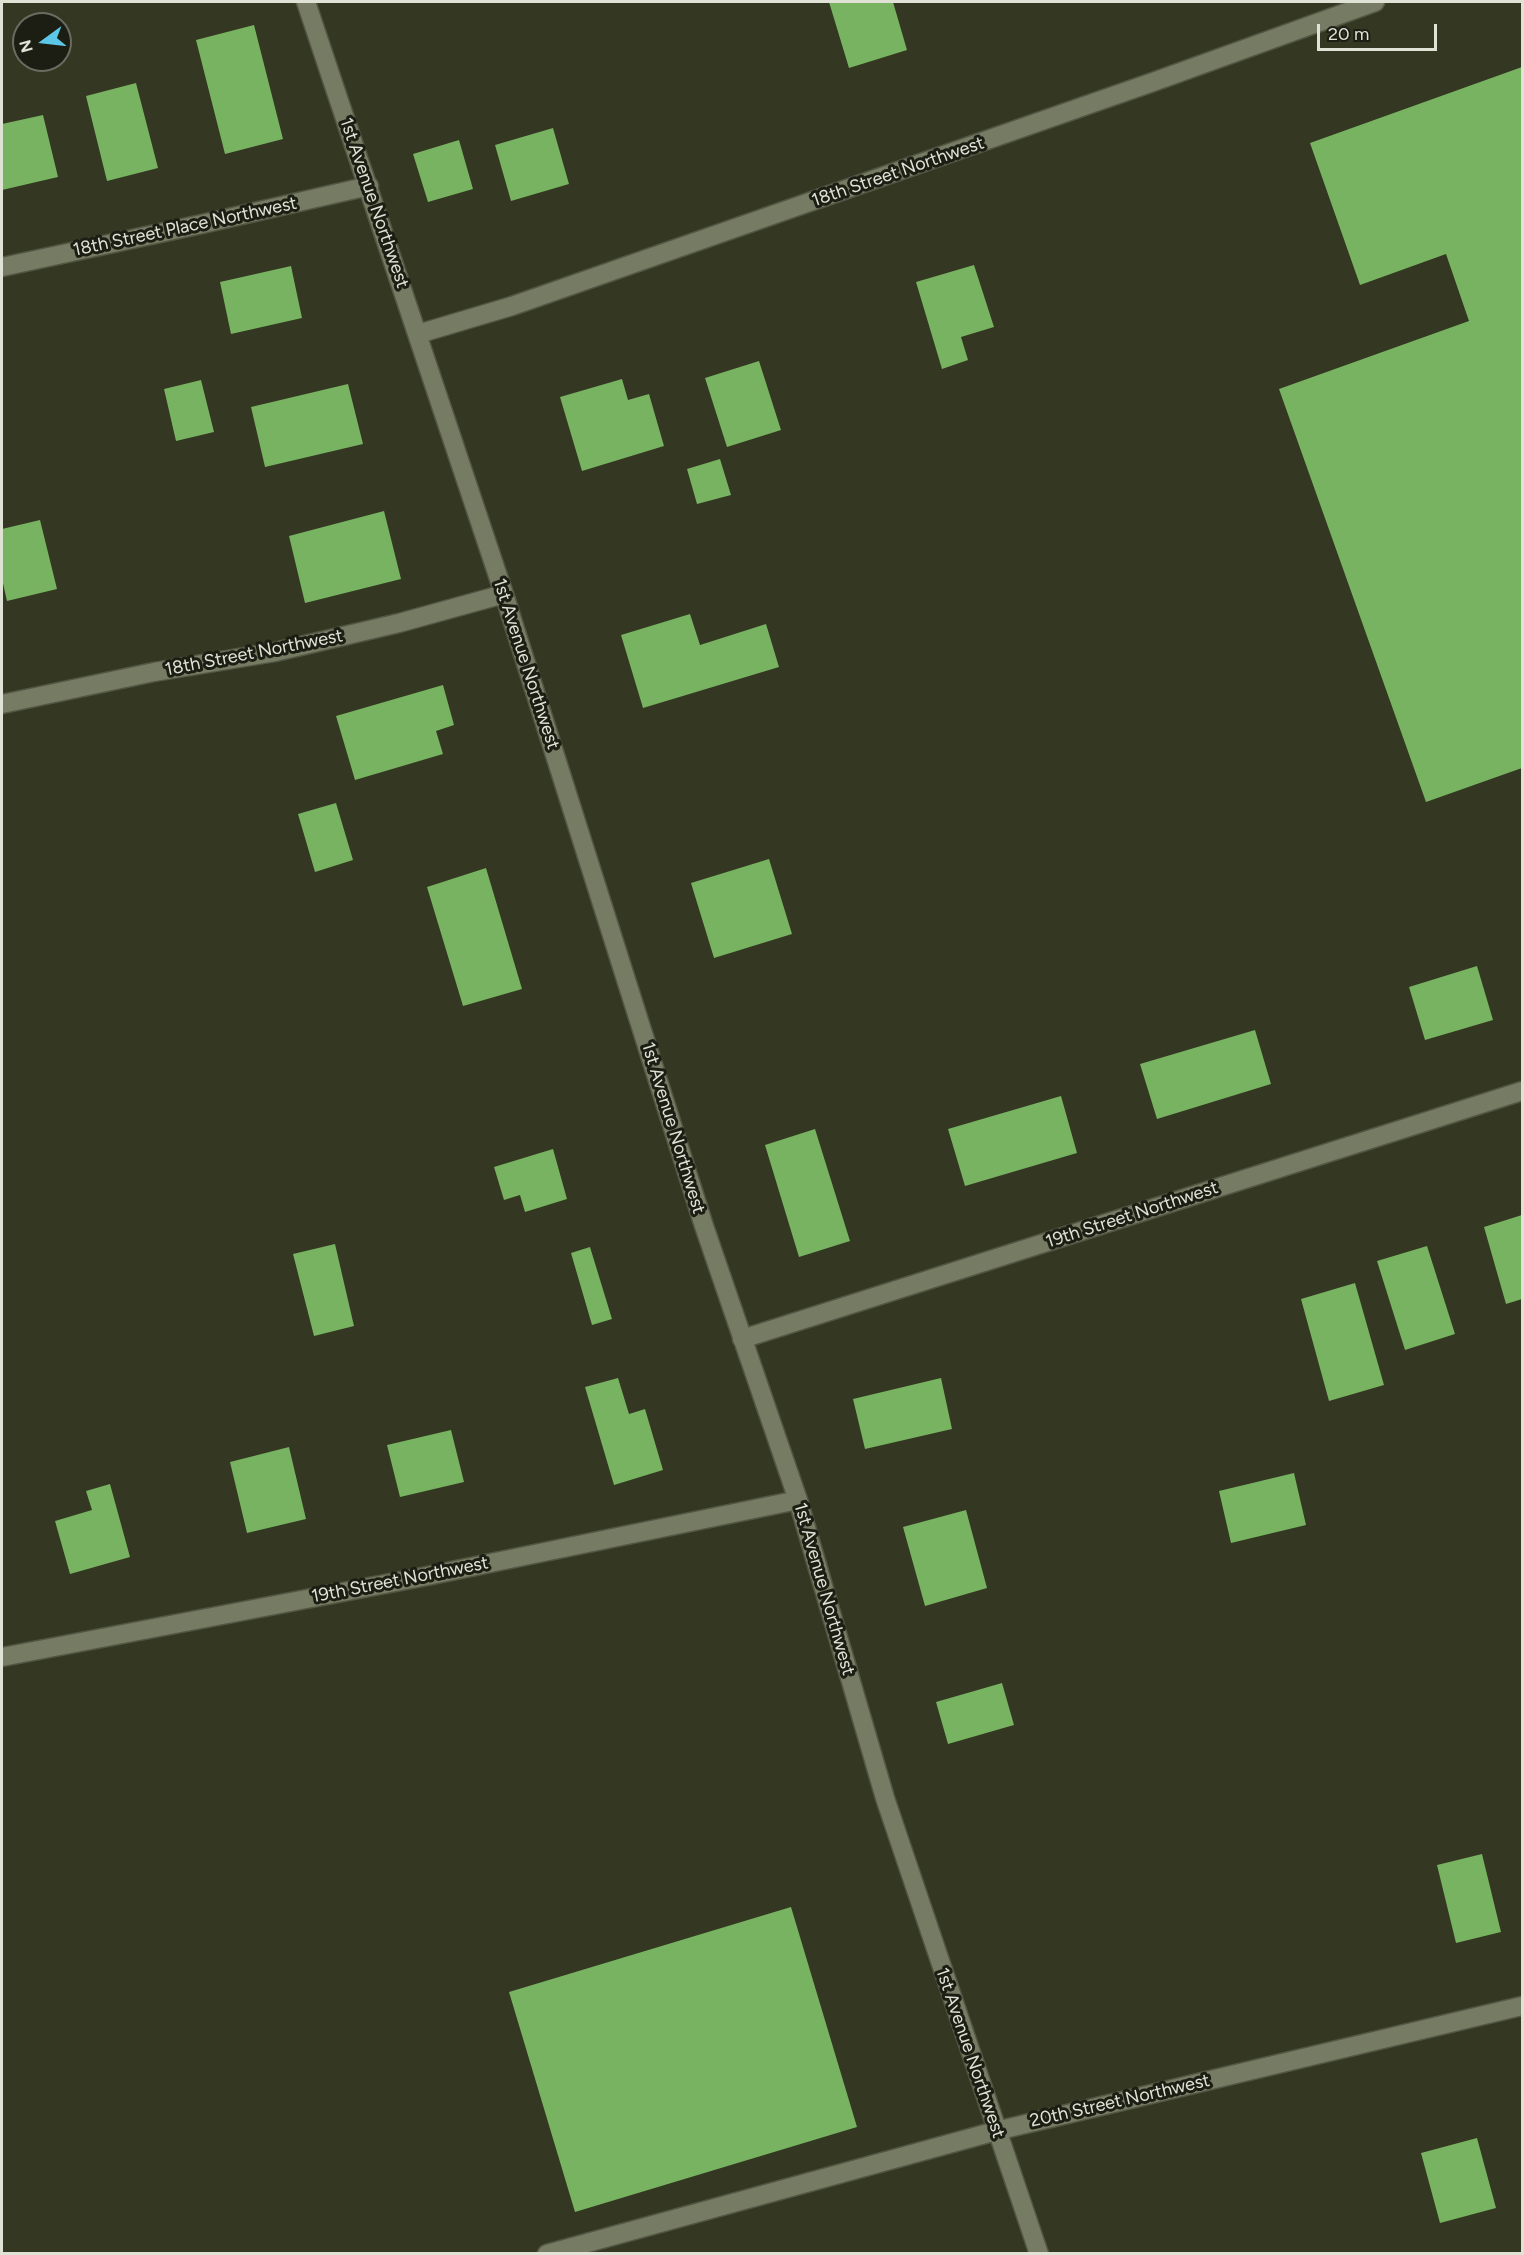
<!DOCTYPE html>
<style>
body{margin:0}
#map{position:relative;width:1524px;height:2255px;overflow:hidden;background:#343722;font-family:Figtree,sans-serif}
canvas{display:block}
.frame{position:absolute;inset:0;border:3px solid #dfe2d5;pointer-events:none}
.north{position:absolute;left:12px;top:12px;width:60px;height:60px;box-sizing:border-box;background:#1c1e14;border:2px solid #6a6c61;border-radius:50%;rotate:255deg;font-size:16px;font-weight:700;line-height:24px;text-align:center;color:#dfe2d5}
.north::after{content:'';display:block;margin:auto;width:21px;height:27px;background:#5dc7e8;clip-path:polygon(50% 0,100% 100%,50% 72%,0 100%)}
.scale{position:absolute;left:1317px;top:24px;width:120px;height:27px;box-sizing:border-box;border:3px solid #dfe2d5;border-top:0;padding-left:8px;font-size:18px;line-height:21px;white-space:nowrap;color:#dfe2d5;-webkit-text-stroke:4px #1c1e14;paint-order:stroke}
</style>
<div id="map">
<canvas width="1524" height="2255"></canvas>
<div class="frame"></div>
<div class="north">N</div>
<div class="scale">20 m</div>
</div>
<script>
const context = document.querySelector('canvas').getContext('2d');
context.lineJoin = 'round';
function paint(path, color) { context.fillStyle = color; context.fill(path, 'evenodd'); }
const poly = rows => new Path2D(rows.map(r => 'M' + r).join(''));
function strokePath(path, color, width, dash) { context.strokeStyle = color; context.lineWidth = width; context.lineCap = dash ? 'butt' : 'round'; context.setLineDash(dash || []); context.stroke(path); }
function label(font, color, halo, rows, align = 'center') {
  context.font = font + ' Figtree,sans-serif'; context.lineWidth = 6; context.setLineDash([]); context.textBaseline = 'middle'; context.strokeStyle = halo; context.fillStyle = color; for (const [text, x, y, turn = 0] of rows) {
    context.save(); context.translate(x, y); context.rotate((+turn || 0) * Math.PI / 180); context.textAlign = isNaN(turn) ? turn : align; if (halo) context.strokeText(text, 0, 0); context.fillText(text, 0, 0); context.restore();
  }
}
paint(poly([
 [829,2,893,2,907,50,849,68],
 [254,25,283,139,225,154,196,40],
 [1522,67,1522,768,1426,802,1279,389,1469,321,1446,254,1360,285,1310,143],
 [136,83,158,168,107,181,86,96],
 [43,115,58,177,2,190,2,124],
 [553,128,569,184,511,201,495,145],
 [459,140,473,189,428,202,413,154],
 [974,265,994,327,961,337,968,360,942,369,916,282],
 [291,266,302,318,231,334,220,282],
 [759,361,781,430,727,447,705,378],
 [622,379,628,400,649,394,664,446,582,471,560,397],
 [201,380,214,432,176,441,164,389],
 [348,384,363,444,265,467,251,407],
 [720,459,731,495,697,504,687,469],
 [384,511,401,579,305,603,289,536],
 [40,520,57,589,7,601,2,579,2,529],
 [690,614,700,645,766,624,779,667,643,708,621,635],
 [443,685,454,725,436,731,443,754,355,780,336,716],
 [336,803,353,860,315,872,298,814],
 [769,859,792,934,714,958,691,883],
 [486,868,522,989,463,1006,427,887],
 [1477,966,1493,1020,1425,1040,1409,987],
 [1255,1030,1271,1084,1157,1119,1140,1064],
 [1061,1096,1077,1153,965,1186,948,1129],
 [815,1129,850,1241,799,1257,765,1145],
 [553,1149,567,1199,525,1212,520,1195,504,1200,494,1167],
 [1522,1215,1522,1299,1506,1304,1484,1227],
 [335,1244,354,1326,314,1336,293,1254],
 [1427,1246,1455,1334,1405,1350,1377,1261],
 [590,1247,612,1319,592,1325,571,1253],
 [1355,1283,1384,1385,1329,1401,1301,1299],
 [618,1378,629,1414,645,1409,663,1470,614,1485,585,1387],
 [941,1378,952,1429,865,1449,853,1399],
 [451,1430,464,1482,400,1497,387,1445],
 [289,1447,306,1519,247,1533,230,1462],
 [1294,1473,1306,1525,1231,1543,1219,1491],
 [110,1484,130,1557,70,1574,55,1521,92,1510,86,1491],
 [966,1510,987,1588,925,1606,903,1527],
 [1002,1683,1014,1725,948,1744,936,1702],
 [1482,1854,1501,1932,1456,1943,1437,1865],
 [791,1907,857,2127,575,2212,509,1992],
 [1477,2138,1496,2208,1440,2223,1421,2153]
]), '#77b361');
const street = poly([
 [306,2,504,594,704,1226,798,1500,885,1798,1039,2254],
 [2,267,202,224,369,186],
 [418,334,512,306,1153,82,1375,2],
 [2,704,154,672,275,652,399,623,504,594],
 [742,1339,1522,1091],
 [2,1657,427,1576,798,1500],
 [547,2254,996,2131,1522,2006]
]);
strokePath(street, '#525643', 21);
strokePath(street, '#767b63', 18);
label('18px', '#dfe2d5', '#1c1e14', [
 ["18th Street Northwest",898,172,-19],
 ["1st Avenue Northwest",374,203,71],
 ["18th Street Place Northwest",185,227,-12],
 ["18th Street Northwest",254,653,-11],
 ["1st Avenue Northwest",526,664,72],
 ["1st Avenue Northwest",673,1128,73],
 ["19th Street Northwest",1132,1215,-18],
 ["19th Street Northwest",400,1580,-11],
 ["1st Avenue Northwest",824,1589,74],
 ["1st Avenue Northwest",970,2053,71],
 ["20th Street Northwest",1120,2101,-13]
]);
</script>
